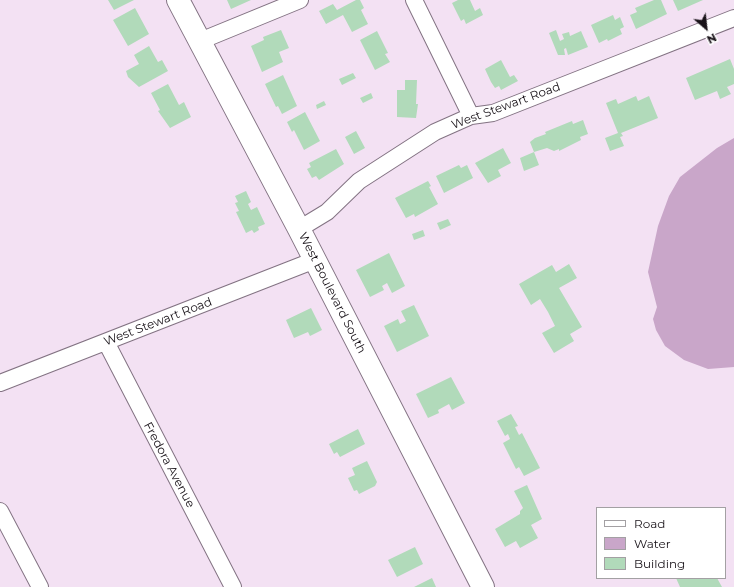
<!DOCTYPE html>
<style>
body{margin:0}
#map{position:relative;width:734px;height:587px;overflow:hidden;background:#f3e1f3;font-family:Montserrat,sans-serif}
canvas{display:block}
.legend{position:absolute;left:596px;top:507px;width:130px;height:72px;box-sizing:border-box;background:#fff;border:1px solid #a3a0a3;margin:0;padding:5px 7px;list-style:none;font-size:12px;color:#181218}
.legend li{display:flex;align-items:center;gap:8px;height:20px}
.legend b{width:20px;border:1px solid #a3a0a3}
.north{position:absolute;left:686px;top:8px;width:40px;height:40px;-webkit-text-stroke:3px #fff;paint-order:stroke;rotate:152deg;font-size:11px;font-weight:700;line-height:16px;text-align:center;color:#181218}
.north::after{content:'';display:block;margin:auto;width:14px;height:18px;background:#181218;clip-path:polygon(50% 0,100% 100%,50% 72%,0 100%)}
</style>
<div id="map">
<canvas width="734" height="587"></canvas>
<ul class="legend">
<li><b style="height:5px;background:#fff"></b>Road</li>
<li><b style="height:11px;background:#c9a6c9"></b>Water</li>
<li><b style="height:11px;background:#b1daba"></b>Building</li>
</ul>
<div class="north">N</div>
</div>
<script>
const context = document.querySelector('canvas').getContext('2d');
context.lineJoin = 'round';
function paint(path, color) { context.fillStyle = color; context.fill(path, 'evenodd'); }
const poly = rows => new Path2D(rows.map(r => 'M' + r).join(''));
function strokePath(path, color, width, dash) { context.strokeStyle = color; context.lineWidth = width; context.lineCap = dash ? 'butt' : 'round'; context.setLineDash(dash || []); context.stroke(path); }
function label(font, color, halo, rows, align = 'center') {
  context.font = font + ' Montserrat,sans-serif'; context.lineWidth = 3.5; context.setLineDash([]); context.textBaseline = 'middle'; context.strokeStyle = halo; context.fillStyle = color; for (const [text, x, y, turn = 0] of rows) {
    context.save(); context.translate(x, y); context.rotate((+turn || 0) * Math.PI / 180); context.textAlign = isNaN(turn) ? turn : align; if (halo) context.strokeText(text, 0, 0); context.fillText(text, 0, 0); context.restore();
  }
}
paint(poly([
 [734,138,734,367,708,369,684,360,665,346,656,330,653,319,657,307,648,272,658,226,669,196,680,177,717,148]
]), '#c9a6c9');
paint(poly([
 [108,0,134,0,114,10],
 [227,0,251,0,231,9],
 [356,0,360,0,364,8,361,10,368,24,352,32,343,15,326,24,319,11,333,4,337,10],
 [458,0,470,0,475,11,480,8,483,15,466,24,464,19,461,21,452,3],
 [654,0,661,0,667,14,636,29,630,15,637,12,635,8],
 [673,0,703,0,678,11],
 [135,8,149,34,128,46,113,20],
 [613,15,615,20,620,17,624,27,620,29,622,34,608,41,607,39,599,43,591,25],
 [281,30,289,48,279,52,283,62,262,72,251,46,264,40,263,37],
 [556,30,560,41,564,39,562,34,569,32,570,36,581,31,588,47,568,55,566,48,564,49,565,55,558,55,549,33],
 [377,31,388,53,385,54,390,62,375,70,360,40],
 [149,46,158,62,162,60,168,71,139,87,128,77,126,71,139,64,134,55],
 [730,59,734,69,734,84,727,87,731,94,720,99,717,91,695,100,686,78],
 [501,60,510,77,514,75,518,81,501,90,499,86,495,88,491,82,485,69],
 [353,73,356,78,342,85,339,79],
 [283,75,297,106,282,114,278,106,276,107,265,84],
 [405,80,417,80,416,104,418,104,416,118,397,117,397,90,405,90],
 [168,84,179,105,184,102,191,117,170,128,158,111,160,110,151,93],
 [371,93,373,98,363,103,360,98],
 [636,96,638,101,649,96,658,118,621,133,623,136,620,137,624,146,610,151,605,138,618,133,606,103,616,99,618,104],
 [324,101,326,105,317,109,316,105],
 [305,112,320,141,304,150,294,130,292,132,287,122],
 [583,120,588,134,580,137,581,140,559,151,559,149,554,151,547,148,534,152,530,142,535,138,546,134,545,132,572,121,573,124],
 [356,131,365,148,354,154,345,137],
 [503,148,511,163,498,170,501,176,488,183,475,163],
 [336,149,344,164,319,180,316,176,312,178,307,169,311,167,309,163],
 [534,152,539,165,524,171,520,158],
 [459,165,461,168,467,165,473,178,444,193,436,176],
 [428,181,431,186,429,187,438,204,415,217,414,214,406,218,395,198],
 [246,191,251,202,248,204,251,210,257,207,265,224,258,227,259,230,254,233,252,230,246,233,236,212,239,211,235,203,238,202,235,196],
 [448,219,451,225,440,230,437,223],
 [423,230,425,236,414,240,412,234],
 [389,253,405,286,392,293,387,283,382,286,384,290,370,297,356,270],
 [569,264,577,278,559,288,582,327,570,334,574,341,554,353,542,333,555,326,548,312,540,299,531,305,519,284,552,265,556,272],
 [414,305,429,336,397,352,384,326,398,319,400,324,406,321,401,311],
 [311,308,322,330,310,336,308,332,294,338,286,320],
 [451,377,465,403,452,410,449,404,438,410,439,413,428,418,416,394],
 [511,414,518,426,515,427,519,435,522,433,540,468,524,476,519,467,516,469,503,443,510,439,508,434,505,436,497,421],
 [358,429,365,444,340,457,337,452,334,454,329,444],
 [367,461,377,482,375,486,359,494,357,490,354,491,348,478,355,475,352,468],
 [527,485,542,519,531,525,538,538,520,548,516,541,505,547,495,529,520,514,520,511,523,508,514,491],
 [415,547,423,564,397,577,388,560],
 [432,578,436,587,414,587],
 [676,578,717,578,722,587,680,587]
]), '#b1daba');
const street = poly([
 [414,0,471,116],
 [200,41,300,0],
 [299,229,327,212,359,181,435,132,471,116,493,113,734,18],
 [106,342,233,587],
 [0,383,315,260],
 [0,511,40,587]
]);
const secondary = poly([
 [178,0,299,229,483,587]
]);
strokePath(street, '#837383', 18);
strokePath(secondary, '#837383', 24);
strokePath(street, '#fff', 16);
strokePath(secondary, '#fff', 22);
label('12px', '#181218', '#fff', [
 ["West Stewart Road",506,106,-20],
 ["West Boulevard South",332,293,63],
 ["West Stewart Road",158,322,-21],
 ["Fredora Avenue",169,465,62]
]);
</script>
